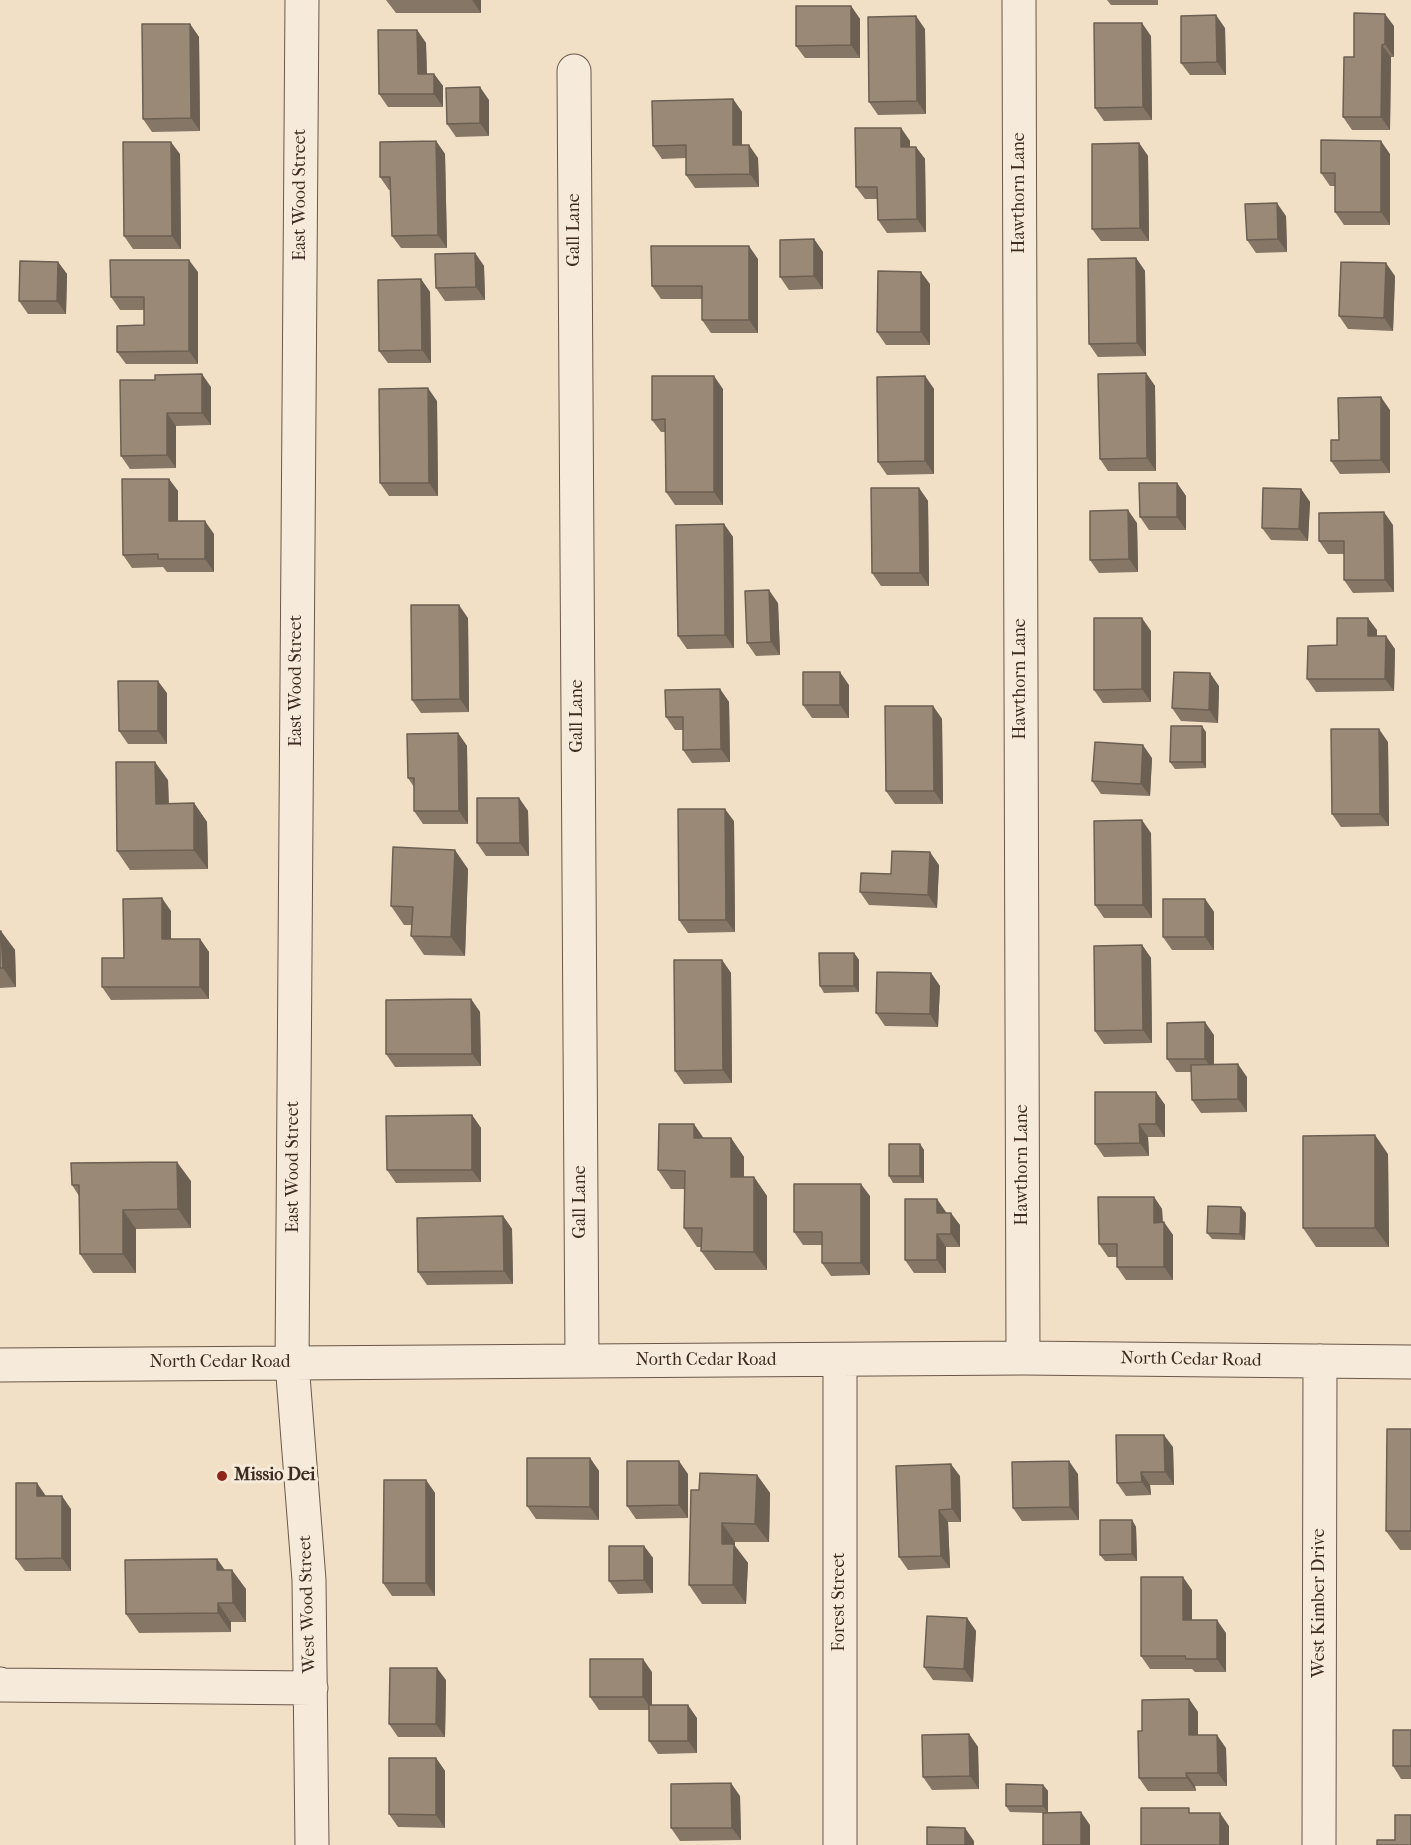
<!DOCTYPE html>
<style>
body{margin:0}
canvas{display:block;background:#f1dfc6}
</style>
<canvas width="1411" height="1845"></canvas>
<script>
const context = document.querySelector('canvas').getContext('2d');
context.lineJoin = 'round';
const poly = rows => new Path2D(rows.map(r => 'M' + r).join(''));
function strokePath(path, color, width, dash) { context.strokeStyle = color; context.lineWidth = width; context.lineCap = dash ? 'butt' : 'round'; context.setLineDash(dash || []); context.stroke(path); }
function paint(path, color) { context.fillStyle = color; context.fill(path, 'evenodd'); }
function label(font, color, halo, rows, align = 'center') {
  context.font = font + ' "IM FELL French Canon",serif'; context.lineWidth = 6; context.setLineDash([]); context.textBaseline = 'middle'; context.strokeStyle = halo; context.fillStyle = color; for (const [text, x, y, turn = 0] of rows) {
    context.save(); context.translate(x, y); context.rotate((+turn || 0) * Math.PI / 180); context.textAlign = isNaN(turn) ? turn : align; if (halo) context.strokeText(text, 0, 0); context.fillText(text, 0, 0); context.restore();
  }
}
const minor = poly([
 [302,0,292,1363,309,1580,312,1845],
 [1019,0,1023,1358],
 [574,71,582,1361],
 [0,1365,1023,1358,1411,1362],
 [0,1684,2,1685,311,1688],
 [840,1845,840,1360],
 [1319,1845,1320,1361]
]);
strokePath(minor, '#6a584a', 35);
strokePath(minor, '#f6eada', 33);
paint(poly([
 [386,0,481,0,481,13,396,13],
 [1107,0,1158,0,1158,5,1111,5],
 [851,6,860,19,860,58,805,58,796,46],
 [190,24,199,37,200,131,152,132,143,119],
 [1394,26,1394,57,1391,57,1390,130,1352,130,1343,117,1354,57],
 [1225,28,1226,75,1190,75,1181,63],
 [925,29,926,114,878,115,869,102],
 [417,30,426,43,427,74,434,74,443,86,443,107,388,107,379,94],
 [1151,36,1152,120,1104,121,1095,108],
 [733,99,742,112,742,145,758,158,759,187,695,188,686,175,686,158,662,159,653,146],
 [489,100,489,136,456,137,447,124],
 [901,128,910,141,910,147,916,147,925,159,926,232,887,233,878,220,877,199,865,199,856,187],
 [436,141,445,154,447,248,401,248,392,236,391,190,389,190,380,177],
 [1139,143,1148,156,1149,241,1101,241,1092,229],
 [180,154,181,249,133,249,124,236],
 [1390,154,1390,225,1344,225,1335,212,1335,186,1330,186,1321,173],
 [1286,216,1287,252,1256,253,1247,240],
 [814,239,823,252,823,289,789,290,780,277],
 [475,253,484,266,485,300,445,301,436,288],
 [1136,258,1145,271,1146,356,1098,357,1089,344],
 [758,259,758,333,711,333,702,320,702,299,661,299,652,286],
 [58,262,67,274,66,314,28,314,19,301],
 [198,272,198,364,126,364,117,352,144,325,144,310,120,310,111,297],
 [1395,276,1393,331,1348,329,1339,316],
 [421,279,430,292,431,363,388,363,379,351],
 [930,284,930,345,886,345,877,332],
 [1146,373,1155,386,1156,471,1108,471,1100,459],
 [925,376,934,389,934,474,887,475,878,462],
 [155,380,211,387,211,425,176,426,176,468,130,469,121,456],
 [723,389,723,505,675,505,666,492,666,432,661,432,652,420],
 [437,401,438,496,389,496,380,483],
 [1390,410,1390,473,1340,474,1331,461,1339,440],
 [169,479,178,491,178,521,214,534,214,572,167,572,163,567,132,568,123,555],
 [1177,483,1186,496,1186,530,1149,530,1140,517],
 [919,488,928,501,929,586,881,586,872,573],
 [1301,489,1310,502,1308,541,1271,540,1262,528],
 [1137,523,1138,572,1099,573,1090,560],
 [724,524,733,537,734,648,687,649,678,636],
 [1393,525,1394,592,1353,593,1344,580,1344,554,1328,554,1319,541],
 [778,603,780,655,756,656,747,643],
 [468,618,469,712,421,713,412,700],
 [1377,630,1377,636,1395,649,1394,691,1316,692,1307,679,1337,645],
 [1151,631,1151,702,1103,703,1094,690],
 [849,685,849,718,812,718,803,705],
 [1219,686,1218,723,1181,721,1172,708],
 [720,689,729,702,730,762,692,763,683,750,683,730,675,730,666,717],
 [167,693,167,744,128,744,119,731],
 [933,706,942,719,943,804,895,804,886,791],
 [1206,732,1206,768,1175,769,1170,762],
 [458,733,467,746,468,824,423,824,414,811,414,787,408,778],
 [1388,742,1389,826,1341,827,1332,814],
 [1152,758,1150,796,1101,794,1092,781],
 [168,780,169,804,194,803,207,822,208,869,130,870,117,851],
 [519,798,528,811,529,856,486,856,477,843],
 [734,821,735,932,688,933,679,920],
 [1151,833,1152,918,1104,918,1095,905],
 [939,865,937,908,869,905,860,892,891,874],
 [468,869,465,956,424,955,411,936,412,925,404,925,391,906],
 [1205,899,1214,912,1214,950,1172,950,1163,937],
 [171,911,171,939,200,939,209,952,209,999,111,1000,102,987,124,958],
 [0,931,15,950,16,987,0,988],
 [1142,945,1151,958,1152,1043,1104,1044,1095,1031],
 [854,953,859,960,859,992,824,993,820,986],
 [722,960,731,973,732,1083,684,1084,675,1071],
 [931,973,940,986,938,1027,885,1026,876,1013],
 [471,999,480,1012,481,1066,395,1067,386,1054],
 [1214,1035,1214,1065,1247,1077,1247,1112,1201,1113,1192,1100,1192,1072,1176,1072,1167,1059],
 [1156,1092,1165,1105,1165,1137,1148,1137,1149,1156,1104,1157,1095,1144],
 [472,1115,481,1128,481,1182,396,1183,387,1170],
 [703,1138,731,1138,744,1157,744,1177,754,1177,767,1196,767,1270,715,1270,701,1251,701,1247,697,1247,684,1228,684,1189,671,1189,658,1170],
 [920,1144,924,1150,924,1183,893,1183,889,1176],
 [1388,1154,1389,1247,1316,1247,1303,1228],
 [191,1181,191,1228,136,1229,136,1273,93,1273,80,1254,79,1196,72,1185],
 [870,1196,870,1275,831,1276,822,1263,822,1245,803,1245,794,1232],
 [1154,1197,1162,1209,1163,1222,1173,1235,1173,1280,1126,1280,1117,1267,1117,1257,1108,1257,1099,1244],
 [946,1212,960,1225,960,1247,946,1247,946,1273,914,1273,905,1260],
 [1246,1213,1245,1240,1212,1239,1207,1233],
 [503,1216,512,1229,513,1284,427,1285,418,1272],
 [1411,1429,1411,1550,1400,1550,1386,1531],
 [1173,1447,1174,1485,1150,1485,1151,1495,1126,1496,1117,1483],
 [590,1458,599,1471,599,1520,536,1519,527,1506],
 [688,1474,688,1518,636,1519,627,1506],
 [1078,1474,1079,1520,1022,1521,1013,1508],
 [757,1475,770,1493,769,1542,735,1542,735,1546,748,1563,746,1604,702,1604,689,1585,699,1490],
 [960,1476,961,1522,948,1522,950,1568,908,1570,899,1557],
 [426,1480,435,1493,435,1596,392,1596,383,1583],
 [46,1496,71,1509,71,1571,25,1571,16,1559],
 [1132,1520,1136,1527,1137,1561,1105,1561,1100,1555],
 [644,1546,653,1558,653,1593,618,1594,609,1581],
 [217,1559,225,1570,246,1589,246,1622,231,1622,231,1632,139,1633,126,1614],
 [1192,1590,1192,1620,1226,1633,1226,1672,1195,1672,1192,1669,1150,1669,1141,1656],
 [967,1618,976,1631,973,1682,933,1680,924,1667],
 [652,1672,652,1705,697,1718,697,1753,658,1754,649,1741,649,1710,599,1710,590,1697],
 [446,1680,445,1737,398,1737,389,1724],
 [1189,1699,1198,1712,1198,1735,1226,1748,1227,1786,1195,1786,1196,1791,1148,1791,1139,1778,1142,1731],
 [1411,1730,1411,1779,1401,1779,1393,1766],
 [969,1734,978,1747,979,1789,932,1790,923,1777],
 [436,1758,445,1771,445,1828,398,1827,389,1814],
 [1043,1785,1048,1791,1048,1813,1090,1825,1090,1845,1043,1845,1044,1813,1010,1812,1006,1806],
 [740,1796,741,1840,680,1841,671,1828]
]), '#857666');
paint(poly([
 [472,0,481,0,481,13],
 [851,6,860,19,860,58,851,45],
 [1385,14,1394,26,1394,57,1385,44],
 [1216,15,1225,28,1226,75,1217,62],
 [916,16,925,29,926,114,917,101],
 [1142,23,1151,36,1152,120,1143,107],
 [190,24,199,37,200,131,191,118],
 [417,30,426,43,427,86,418,74],
 [1382,45,1391,57,1390,130,1381,117],
 [434,74,443,86,443,107,434,94],
 [480,87,489,100,489,136,480,123],
 [733,99,742,112,742,158,733,145],
 [901,128,910,141,910,160,901,147],
 [436,141,445,154,447,248,438,235],
 [1381,141,1390,154,1390,225,1381,212],
 [171,142,180,154,181,249,172,236],
 [1139,143,1148,156,1149,241,1140,228],
 [749,145,758,158,759,187,750,174],
 [916,147,925,159,926,232,917,219],
 [1277,203,1286,216,1287,252,1278,239],
 [814,239,823,252,823,289,814,276],
 [749,246,758,259,758,333,749,320],
 [475,253,484,266,485,300,476,287],
 [1136,258,1145,271,1146,356,1137,343],
 [189,260,198,272,198,364,189,351],
 [58,262,67,274,66,314,57,301],
 [1386,263,1395,276,1393,331,1384,318],
 [921,272,930,284,930,345,921,332],
 [421,279,430,292,431,363,422,350],
 [1146,373,1155,386,1156,471,1147,458],
 [202,374,211,387,211,425,202,413],
 [714,376,723,389,723,505,714,492],
 [925,376,934,389,934,474,925,461],
 [428,388,437,401,438,496,429,483],
 [1381,397,1390,410,1390,473,1381,460],
 [167,413,176,426,176,468,167,455],
 [169,479,178,491,178,534,169,521],
 [1177,483,1186,496,1186,530,1177,517],
 [919,488,928,501,929,586,920,573],
 [1301,489,1310,502,1308,541,1299,529],
 [1128,510,1137,523,1138,572,1129,559],
 [1384,512,1393,525,1394,592,1385,580],
 [205,521,214,534,214,572,205,559],
 [724,524,733,537,734,648,725,635],
 [769,590,778,603,780,655,771,642],
 [459,605,468,618,469,712,460,699],
 [1142,618,1151,631,1151,702,1142,689],
 [1368,618,1377,630,1377,649,1368,636],
 [1386,636,1395,649,1394,691,1385,679],
 [840,672,849,685,849,718,840,705],
 [1210,673,1219,686,1218,723,1209,710],
 [158,681,167,693,167,744,158,731],
 [720,689,729,702,730,762,721,749],
 [933,706,942,719,943,804,934,791],
 [1202,726,1206,732,1206,768,1202,762],
 [1379,729,1388,742,1389,826,1380,814],
 [458,733,467,746,468,824,459,811],
 [1143,745,1152,758,1150,796,1141,784],
 [155,762,168,780,169,823,156,804],
 [519,798,528,811,529,856,520,843],
 [194,803,207,822,208,869,194,850],
 [725,809,734,821,735,932,726,920],
 [1142,820,1151,833,1152,918,1143,905],
 [455,850,468,869,465,956,451,937],
 [930,852,939,865,937,908,928,895],
 [162,898,171,911,171,952,162,939],
 [1205,899,1214,912,1214,950,1205,937],
 [1,931,15,950,16,987,3,968],
 [200,939,209,952,209,999,200,987],
 [1142,945,1151,958,1152,1043,1143,1030],
 [854,953,859,960,859,992,854,986],
 [722,960,731,973,732,1083,723,1070],
 [931,973,940,986,938,1027,930,1014],
 [471,999,480,1012,481,1066,472,1054],
 [1205,1022,1214,1035,1214,1072,1205,1059],
 [1238,1064,1247,1077,1247,1112,1238,1099],
 [1156,1092,1165,1105,1165,1137,1156,1124],
 [472,1115,481,1128,481,1182,472,1170],
 [694,1124,707,1143,694,1138],
 [1139,1124,1148,1137,1149,1156,1140,1143],
 [1375,1135,1388,1154,1389,1247,1375,1228],
 [731,1138,744,1157,744,1196,731,1177],
 [920,1144,924,1150,924,1183,920,1176],
 [177,1162,191,1181,191,1228,178,1209],
 [754,1177,767,1196,767,1270,754,1252],
 [861,1184,870,1196,870,1275,861,1263],
 [1154,1197,1162,1209,1163,1235,1154,1223],
 [937,1199,946,1212,946,1226,937,1213],
 [1241,1207,1246,1213,1245,1240,1240,1234],
 [123,1210,136,1229,136,1273,123,1254],
 [951,1213,960,1225,960,1247,951,1234],
 [503,1216,512,1229,513,1284,504,1271],
 [1164,1222,1173,1235,1173,1280,1164,1267],
 [937,1234,946,1247,946,1273,937,1260],
 [1164,1435,1173,1447,1174,1485,1165,1472],
 [590,1458,599,1471,599,1520,590,1507],
 [679,1461,688,1474,688,1518,679,1505],
 [1069,1461,1078,1474,1079,1520,1070,1507],
 [951,1464,960,1476,961,1522,952,1509],
 [1141,1472,1150,1485,1151,1495,1142,1482],
 [757,1475,770,1493,769,1542,755,1524],
 [426,1480,435,1493,435,1596,426,1583],
 [37,1483,46,1496,46,1509,37,1496],
 [62,1496,71,1509,71,1571,62,1558],
 [939,1510,948,1522,950,1568,941,1556],
 [1132,1520,1136,1527,1137,1561,1132,1554],
 [722,1523,735,1542,735,1546,748,1563,746,1604,733,1585,722,1544],
 [644,1546,653,1558,653,1593,644,1580],
 [217,1559,230,1578,217,1570],
 [232,1570,246,1589,246,1622,233,1603],
 [1183,1577,1192,1590,1192,1633,1183,1620],
 [218,1603,231,1622,231,1632,218,1613],
 [967,1618,976,1631,973,1682,964,1669],
 [1217,1620,1226,1633,1226,1672,1217,1659],
 [643,1659,652,1672,652,1710,643,1697],
 [437,1668,446,1680,445,1737,436,1724],
 [1189,1699,1198,1712,1198,1747,1189,1735],
 [688,1705,697,1718,697,1753,688,1741],
 [969,1734,978,1747,979,1789,970,1776],
 [1217,1735,1226,1748,1227,1786,1218,1773],
 [436,1758,445,1771,445,1828,436,1815],
 [1186,1773,1195,1786,1196,1791,1187,1778],
 [731,1783,740,1796,741,1840,732,1828],
 [1043,1785,1048,1791,1048,1813,1043,1806],
 [1081,1812,1090,1825,1090,1845,1081,1845],
 [1220,1813,1229,1826,1229,1845,1220,1845],
 [965,1828,974,1841,974,1845,965,1845]
]), '#6c6053');
const building = poly([
 [796,6,851,6,851,45,796,46,796,6],
 [1354,13,1385,14,1385,44,1382,45,1381,117,1343,117,1344,57,1354,57,1354,13],
 [1216,15,1217,62,1181,63,1181,16,1216,15],
 [916,16,917,101,869,102,868,17,916,16],
 [1094,23,1142,23,1143,107,1095,108,1094,23],
 [142,24,190,24,191,118,143,119,142,24],
 [378,30,417,30,418,74,434,74,434,94,379,94,378,30],
 [480,87,480,123,447,124,446,88,480,87],
 [733,99,733,145,749,145,750,174,686,175,686,145,653,146,652,101,733,99],
 [855,128,901,128,901,147,916,147,917,219,878,220,877,187,856,187,855,128],
 [1321,140,1381,141,1381,212,1335,212,1335,173,1321,173,1321,140],
 [436,141,438,235,392,236,390,177,380,177,380,142,436,141],
 [123,142,171,142,172,236,124,236,123,142],
 [1139,143,1140,228,1092,229,1092,144,1139,143],
 [1277,203,1278,239,1247,240,1245,204,1277,203],
 [814,239,814,276,780,277,780,240,814,239],
 [651,246,749,246,749,320,702,320,702,286,652,286,651,246],
 [475,253,476,287,436,288,435,254,475,253],
 [1136,258,1137,343,1089,344,1088,259,1136,258],
 [110,260,189,260,189,351,117,352,117,326,144,325,144,297,111,297,110,260],
 [20,261,58,262,57,301,19,301,20,261],
 [1341,262,1386,263,1384,318,1339,316,1341,262],
 [878,271,921,272,921,332,877,332,878,271],
 [421,279,422,350,379,351,378,280,421,279],
 [1146,373,1147,458,1100,459,1098,374,1146,373],
 [202,374,202,413,167,413,167,455,121,456,120,380,155,380,155,375,202,374],
 [652,376,714,376,714,492,666,492,665,419,652,420,652,376],
 [925,376,925,461,878,462,877,377,925,376],
 [428,388,429,483,380,483,379,389,428,388],
 [1381,397,1381,460,1331,461,1331,440,1339,440,1338,398,1381,397],
 [122,479,169,479,169,521,205,521,205,559,158,559,158,554,123,555,122,479],
 [1139,483,1177,483,1177,517,1140,517,1139,483],
 [871,488,919,488,920,573,872,573,871,488],
 [1263,488,1301,489,1299,529,1262,528,1263,488],
 [1128,510,1129,559,1090,560,1090,511,1128,510],
 [1384,512,1385,580,1344,580,1344,541,1319,541,1319,513,1384,512],
 [724,524,725,635,678,636,676,525,724,524],
 [769,590,771,642,747,643,745,591,769,590],
 [411,605,459,605,460,699,412,700,411,605],
 [1094,618,1142,618,1142,689,1094,690,1094,618],
 [1337,618,1368,618,1368,636,1386,636,1385,679,1307,679,1308,646,1337,645,1337,618],
 [803,672,840,672,840,705,803,705,803,672],
 [1174,672,1210,673,1209,710,1172,708,1174,672],
 [118,681,158,681,158,731,119,731,118,681],
 [720,689,721,749,683,750,683,717,666,717,665,690,720,689],
 [885,706,933,706,934,791,886,791,885,706],
 [1171,726,1202,726,1202,762,1170,762,1171,726],
 [1331,729,1379,729,1380,814,1332,814,1331,729],
 [458,733,459,811,414,811,414,778,408,778,407,734,458,733],
 [1095,742,1143,745,1141,784,1092,781,1095,742],
 [116,762,155,762,156,804,194,803,194,850,117,851,116,762],
 [477,798,519,798,520,843,477,843,477,798],
 [678,809,725,809,726,920,679,920,678,809],
 [1142,820,1143,905,1095,905,1094,821,1142,820],
 [393,847,455,850,451,937,411,936,413,907,391,906,393,847],
 [892,851,930,852,928,895,860,892,861,873,891,874,892,851],
 [162,898,162,939,200,939,200,987,102,987,102,958,124,958,123,899,162,898],
 [1163,899,1205,899,1205,937,1163,937,1163,899],
 [0,931,1,931,3,968,0,968,0,931],
 [1142,945,1143,1030,1095,1031,1094,946,1142,945],
 [819,953,854,953,854,986,820,986,819,953],
 [674,960,722,960,723,1070,675,1071,674,960],
 [877,972,931,973,930,1014,876,1013,877,972],
 [471,999,472,1054,386,1054,386,1000,471,999],
 [1205,1022,1205,1059,1167,1059,1167,1023,1205,1022],
 [1238,1064,1238,1099,1192,1100,1191,1065,1238,1064],
 [1095,1092,1156,1092,1156,1124,1139,1124,1140,1143,1095,1144,1095,1092],
 [472,1115,472,1170,387,1170,386,1116,472,1115],
 [659,1124,694,1124,694,1138,731,1138,731,1177,754,1177,754,1252,701,1251,702,1228,684,1228,685,1171,658,1170,659,1124],
 [1375,1135,1375,1228,1303,1228,1303,1136,1375,1135],
 [889,1144,920,1144,920,1176,889,1176,889,1144],
 [177,1162,178,1209,123,1210,123,1254,80,1254,79,1185,72,1185,71,1163,177,1162],
 [794,1184,861,1184,861,1263,822,1263,822,1232,794,1232,794,1184],
 [1098,1197,1154,1197,1154,1223,1164,1222,1164,1267,1117,1267,1117,1244,1099,1244,1098,1197],
 [905,1199,937,1199,937,1213,951,1213,951,1234,937,1234,937,1260,905,1260,905,1199],
 [1208,1206,1241,1207,1240,1234,1207,1233,1208,1206],
 [503,1216,504,1271,418,1272,417,1218,503,1216],
 [1387,1429,1411,1429,1411,1531,1386,1531,1387,1429],
 [1116,1435,1164,1435,1165,1472,1141,1472,1142,1482,1117,1483,1116,1435],
 [527,1458,590,1458,590,1507,527,1506,527,1458],
 [627,1461,679,1461,679,1505,627,1506,627,1461],
 [1069,1461,1070,1507,1013,1508,1012,1462,1069,1461],
 [951,1464,952,1509,939,1510,941,1556,899,1557,896,1466,951,1464],
 [700,1473,757,1475,755,1524,722,1523,722,1544,734,1544,733,1585,689,1585,691,1490,699,1490,700,1473],
 [384,1480,426,1480,426,1583,383,1583,384,1480],
 [16,1483,37,1483,37,1496,62,1496,62,1558,16,1559,16,1483],
 [1100,1520,1132,1520,1132,1554,1100,1555,1100,1520],
 [609,1546,644,1546,644,1580,609,1581,609,1546],
 [217,1559,217,1570,232,1570,233,1603,218,1603,218,1613,126,1614,125,1560,217,1559],
 [1141,1577,1183,1577,1183,1620,1217,1620,1217,1659,1186,1659,1185,1656,1141,1656,1141,1577],
 [927,1616,967,1618,964,1669,924,1667,927,1616],
 [590,1659,643,1659,643,1697,590,1697,590,1659],
 [390,1668,437,1668,436,1724,389,1724,390,1668],
 [1189,1699,1189,1735,1217,1735,1218,1773,1186,1773,1187,1778,1139,1778,1138,1731,1142,1731,1142,1700,1189,1699],
 [649,1705,688,1705,688,1741,649,1741,649,1705],
 [1393,1730,1411,1730,1411,1766,1393,1766,1393,1730],
 [969,1734,970,1776,923,1777,922,1735,969,1734],
 [389,1758,436,1758,436,1815,389,1814,389,1758],
 [731,1783,732,1828,671,1828,671,1784,731,1783],
 [1006,1784,1043,1785,1043,1806,1006,1806,1006,1784],
 [1141,1808,1189,1808,1189,1813,1220,1813,1220,1845,1141,1845,1141,1808],
 [1081,1812,1081,1845,1043,1845,1043,1813,1081,1812],
 [1395,1815,1411,1815,1411,1845,1377,1845,1377,1840,1395,1840,1395,1815],
 [927,1827,965,1828,965,1845,927,1845,927,1827]
]);
paint(building, '#9b8977');
strokePath(building, '#6c6053', 1.5);
for (const [x, y, r, color] of [
 [222,1476,6,"#8f2418"]
]) { const dot = new Path2D(); dot.arc(x, y, r, 0, 2 * Math.PI); context.fillStyle = color; context.fill(dot); strokePath(dot, '#f6eada', 2); }
label('18px', '#3d2b21', '#f6eada', [
 ["Hawthorn Lane",1020,193,-90],
 ["East Wood Street",301,195,-90],
 ["Gall Lane",575,230,-90],
 ["Hawthorn Lane",1021,679,-90],
 ["East Wood Street",297,681,-90],
 ["Gall Lane",578,716,-90],
 ["Hawthorn Lane",1023,1165,-90],
 ["East Wood Street",294,1167,-90],
 ["Gall Lane",581,1202,-90],
 ["North Cedar Road",1191,1360,1],
 ["North Cedar Road",706,1361],
 ["North Cedar Road",220,1363],
 ["Forest Street",840,1602,-90],
 ["West Kimber Drive",1320,1603,-90],
 ["West Wood Street",308,1604,-92]
]);
label('bold 18px', '#3d2b21', '#f6eada', [
 ["Missio Dei",234,1476]
], 'left');
</script>
